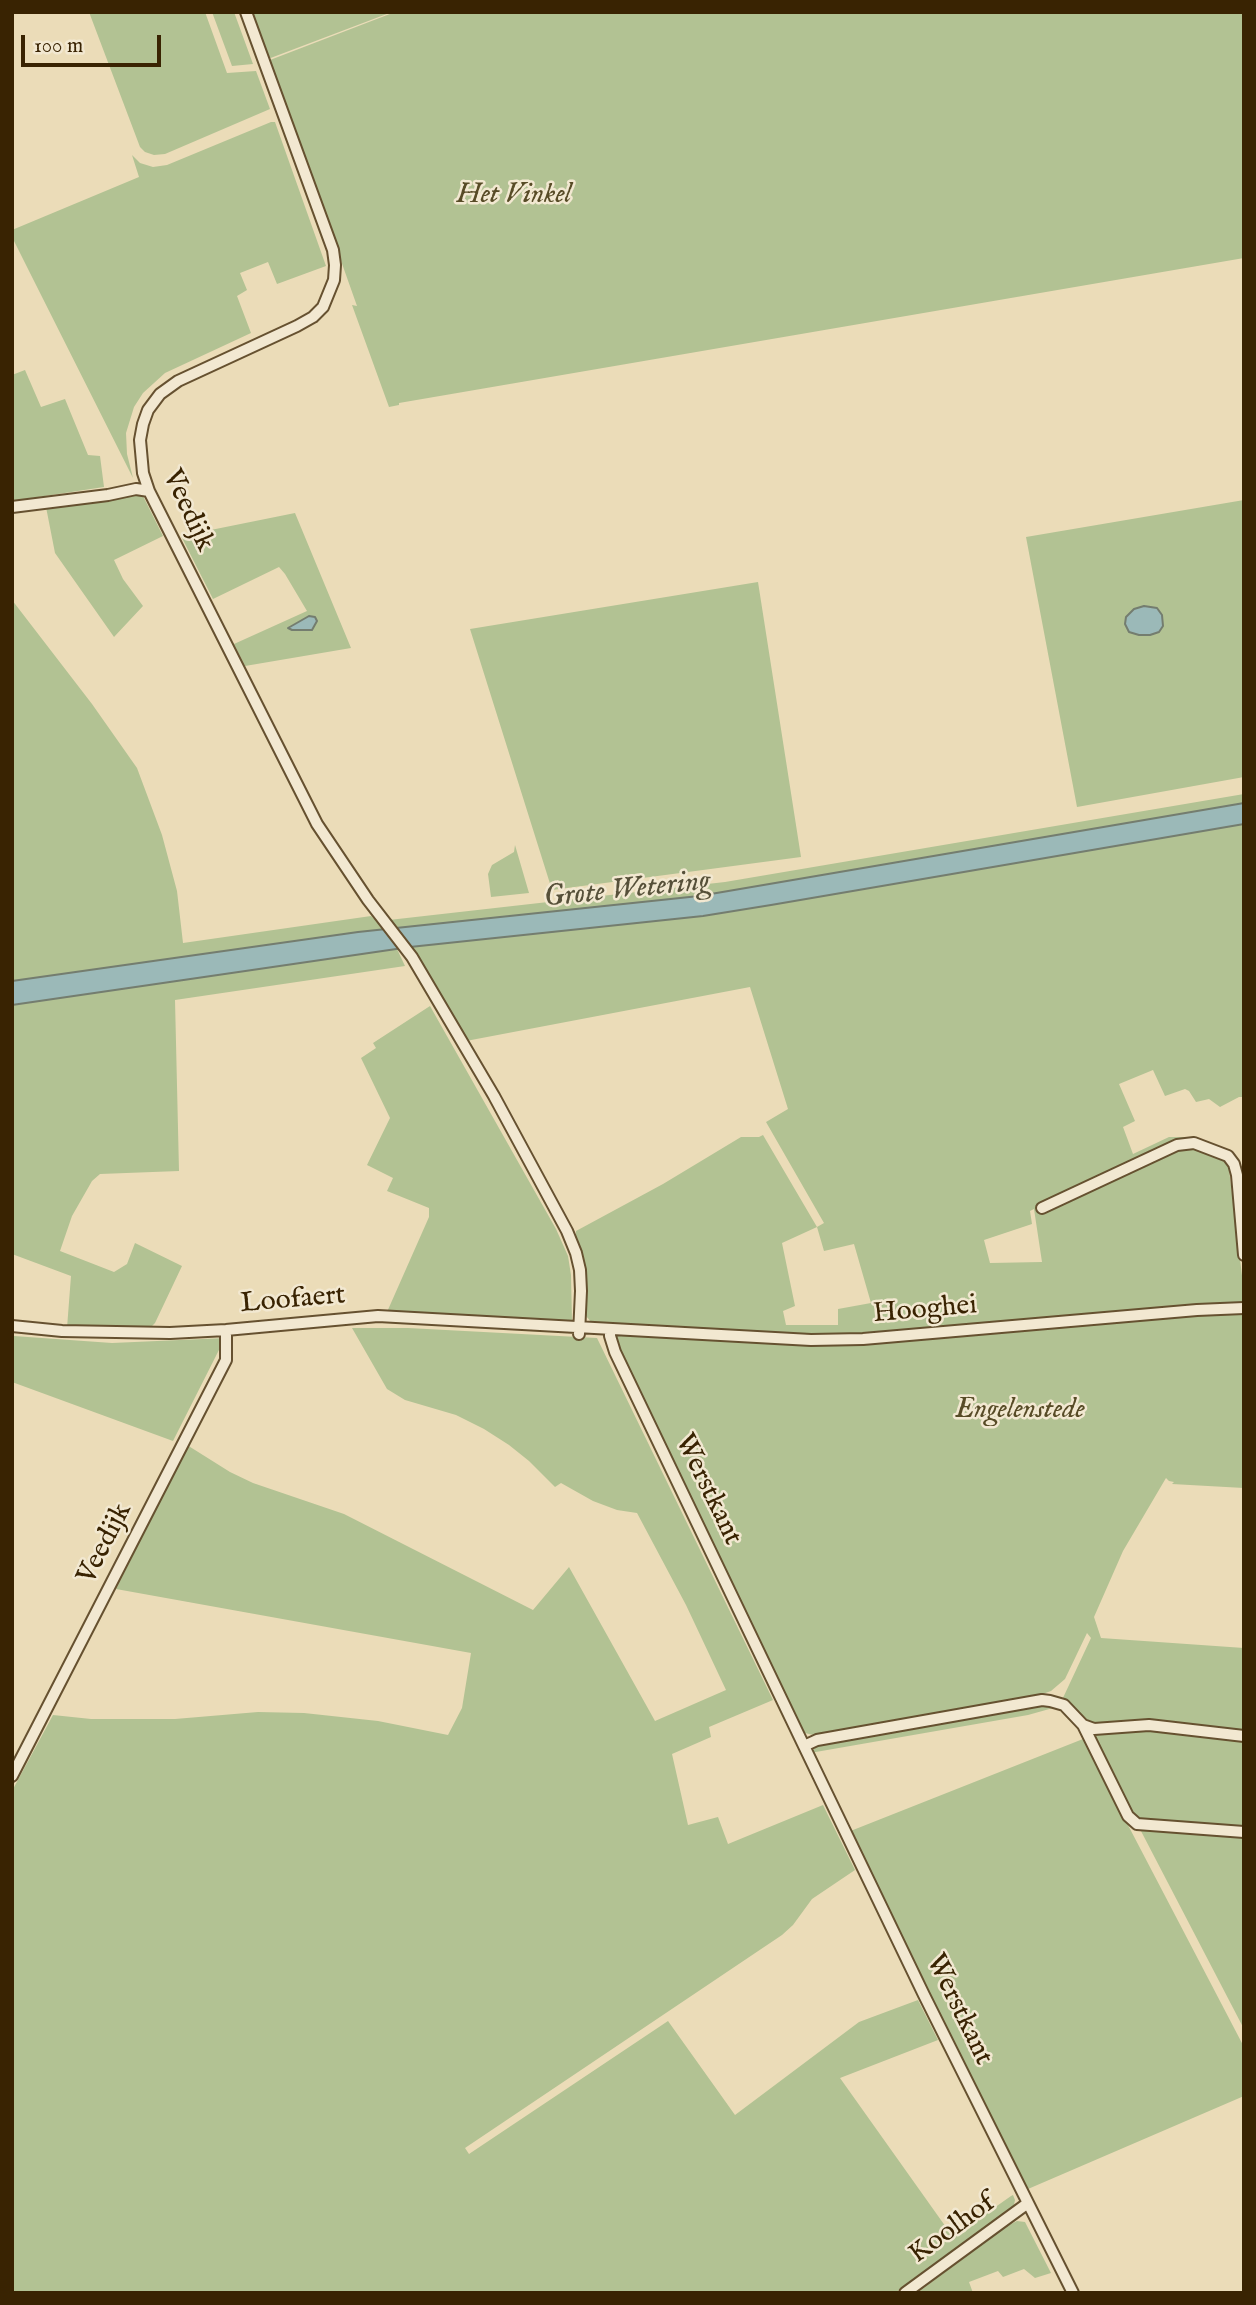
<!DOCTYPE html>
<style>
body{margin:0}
#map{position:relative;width:1256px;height:2305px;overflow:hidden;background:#ebdcb8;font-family:"IM FELL English",serif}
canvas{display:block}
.frame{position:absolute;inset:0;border:14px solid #392302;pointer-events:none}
.scale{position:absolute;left:21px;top:35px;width:140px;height:32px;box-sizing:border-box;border:4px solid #392302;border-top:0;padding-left:9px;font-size:21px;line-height:24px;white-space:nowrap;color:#392302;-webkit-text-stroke:5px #f2e8d1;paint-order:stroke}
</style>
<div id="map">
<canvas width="1256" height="2305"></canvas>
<div class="frame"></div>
<div class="scale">100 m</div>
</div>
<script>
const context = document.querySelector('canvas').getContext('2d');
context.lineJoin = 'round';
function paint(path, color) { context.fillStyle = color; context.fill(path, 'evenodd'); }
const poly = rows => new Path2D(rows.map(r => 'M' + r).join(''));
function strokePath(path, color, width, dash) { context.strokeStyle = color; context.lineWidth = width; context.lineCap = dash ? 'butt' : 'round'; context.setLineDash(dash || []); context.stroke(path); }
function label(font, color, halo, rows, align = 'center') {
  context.font = font + ' "IM FELL English",serif'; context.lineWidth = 5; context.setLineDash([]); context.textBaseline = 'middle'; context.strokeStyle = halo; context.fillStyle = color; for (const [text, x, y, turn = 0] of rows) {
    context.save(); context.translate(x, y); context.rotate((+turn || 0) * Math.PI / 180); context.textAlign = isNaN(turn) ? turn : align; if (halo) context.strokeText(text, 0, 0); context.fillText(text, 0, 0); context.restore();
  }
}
paint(poly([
 [89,12,205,12,227,73,256,71,270,109,165,154,154,155,145,152,140,147],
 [212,12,234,12,253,64,232,66],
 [251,12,392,12,268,59],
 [395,12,1244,12,1244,258,399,403,399,405,389,407,352,305,357,306,270,60],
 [271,122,275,122,326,266,277,284,268,262,240,273,247,290,237,296,251,333,165,373,143,393,134,407,126,433,127,454,133,478,30,273,12,237,12,230,139,177,132,155,140,163,153,167,167,165],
 [25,370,41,407,65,399,88,455,100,456,104,487,12,501,12,375],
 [141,492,163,536,114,560,123,579,143,606,114,637,55,553,46,507],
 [1244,500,1244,777,1077,807,1026,537],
 [295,513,351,648,245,666,234,644,307,611,285,574,279,567,213,599,181,536],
 [758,582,801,857,552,890,470,629],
 [12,600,92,704,137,768,162,835,177,891,183,943,371,916,386,930,358,932,12,981],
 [1244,794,1244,803,699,896,397,929,389,920,725,882],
 [1244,824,1244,1097,1239,1097,1220,1107,1209,1099,1196,1102,1189,1091,1185,1089,1165,1096,1153,1070,1119,1084,1135,1121,1123,1127,1133,1154,1169,1137,1188,1137,1227,1153,1244,1292,1244,1488,1172,1484,1174,1482,1169,1481,1166,1478,1123,1551,1094,1617,1101,1638,1244,1648,1244,2029,1091,1735,1117,1731,1173,1732,1202,1730,1094,1727,1084,1723,1062,1700,1091,1638,1087,1633,1065,1679,1051,1691,1037,1696,817,1736,805,1733,798,1726,605,1325,592,1323,586,1316,576,1247,576,1231,663,1184,741,1137,759,1137,763,1135,817,1227,824,1223,766,1122,788,1109,750,987,466,1041,410,947,703,916],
 [1034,1209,1042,1262,990,1263,984,1240,1032,1224,1030,1211],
 [817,1227,824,1251,854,1244,871,1303,838,1309,838,1325,786,1325,783,1311,795,1306,782,1243],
 [515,845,529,893,491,897,488,874,492,865,514,852],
 [397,949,405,966,175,1000,179,1171,100,1174,92,1181,72,1216,60,1251,114,1272,127,1264,135,1243,182,1266,155,1323,149,1329,67,1328,71,1276,12,1254,12,1005],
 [430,1006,556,1229,568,1256,571,1275,572,1321,387,1312,429,1217,429,1208,387,1191,393,1178,367,1165,390,1118,361,1058,376,1048,373,1043],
 [352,1328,408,1328,597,1338,773,1700,709,1727,711,1737,672,1754,688,1825,718,1817,728,1844,823,1805,855,1870,812,1899,793,1925,782,1935,465,2148,469,2154,668,2021,735,2115,859,2022,918,2000,938,2040,840,2078,953,2237,1011,2196,1013,2195,1015,2200,1014,2205,1004,2213,895,2293,12,2293,12,1791,53,1715,91,1719,175,1719,258,1712,304,1713,378,1721,448,1735,462,1708,471,1653,116,1589,187,1445,230,1472,253,1483,344,1514,533,1610,569,1567,655,1721,726,1690,686,1605,637,1513,617,1510,593,1501,561,1483,555,1487,529,1461,509,1445,484,1429,456,1415,405,1400,387,1389],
 [14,1336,112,1343,225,1338,173,1441,12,1382,12,1340],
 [1033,1705,1053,1708,1028,1715,810,1753,817,1746],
 [1083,1739,1244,2047,1244,2096,1028,2189,848,1832],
 [1017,2221,1025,2222,1051,2273,1035,2278,1024,2269,1003,2277,998,2271,969,2282,973,2293,917,2293,1005,2227]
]), '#b2c293');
const water = poly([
 [1144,606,1157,608,1162,615,1163,626,1159,632,1150,635,1139,635,1129,632,1125,624,1126,617,1134,609,1144,606],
 [309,616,315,617,317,621,312,630,292,630,288,628,309,616],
 [1244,803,1244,824,771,905,703,916,410,947,12,1005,12,981,358,932,699,896,1244,803]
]);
paint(water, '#9bb9b8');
strokePath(water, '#747d6f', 2);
const minor = poly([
 [246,12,333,250,335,265,334,280,323,307,313,317,297,326,178,381,160,394,148,410,143,424,140,440,143,473,149,491,317,824,368,900,412,957,494,1096,567,1231,576,1253,580,1270,581,1291,579,1334],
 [12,507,108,495,136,489,149,491],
 [1042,1208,1177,1145,1194,1143,1228,1156,1234,1164,1237,1175,1244,1255],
 [12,1326,62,1331,170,1333,226,1330,378,1316,811,1340,863,1339,1197,1310,1244,1308],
 [610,1329,610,1336,615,1352,804,1746,924,1995,1073,2293],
 [1083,1725,1094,1729,1149,1725,1244,1736],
 [804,1746,817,1740,1042,1700,1050,1701,1064,1705,1083,1725,1128,1816,1137,1824,1244,1832],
 [12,1776,226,1360,226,1330],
 [905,2293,1028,2203]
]);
strokePath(minor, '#665130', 14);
strokePath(minor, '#f2e8d1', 10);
label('italic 28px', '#574b26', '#f2e8d1', [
 ["Het Vinkel",514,196],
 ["Engelenstede",1020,1411]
]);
label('28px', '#392302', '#f2e8d1', [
 ["Veedijk",187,511,65],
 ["Loofaert",293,1301,-5],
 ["Hooghei",925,1311,-5],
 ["Werstkant",707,1490,64],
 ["Veedijk",106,1544,-63],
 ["Werstkant",958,2010,64],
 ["Koolhof",953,2230,-36]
]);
label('italic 30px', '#565039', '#f2e8d1', [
 ["Grote Wetering",627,891,-6]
]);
</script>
